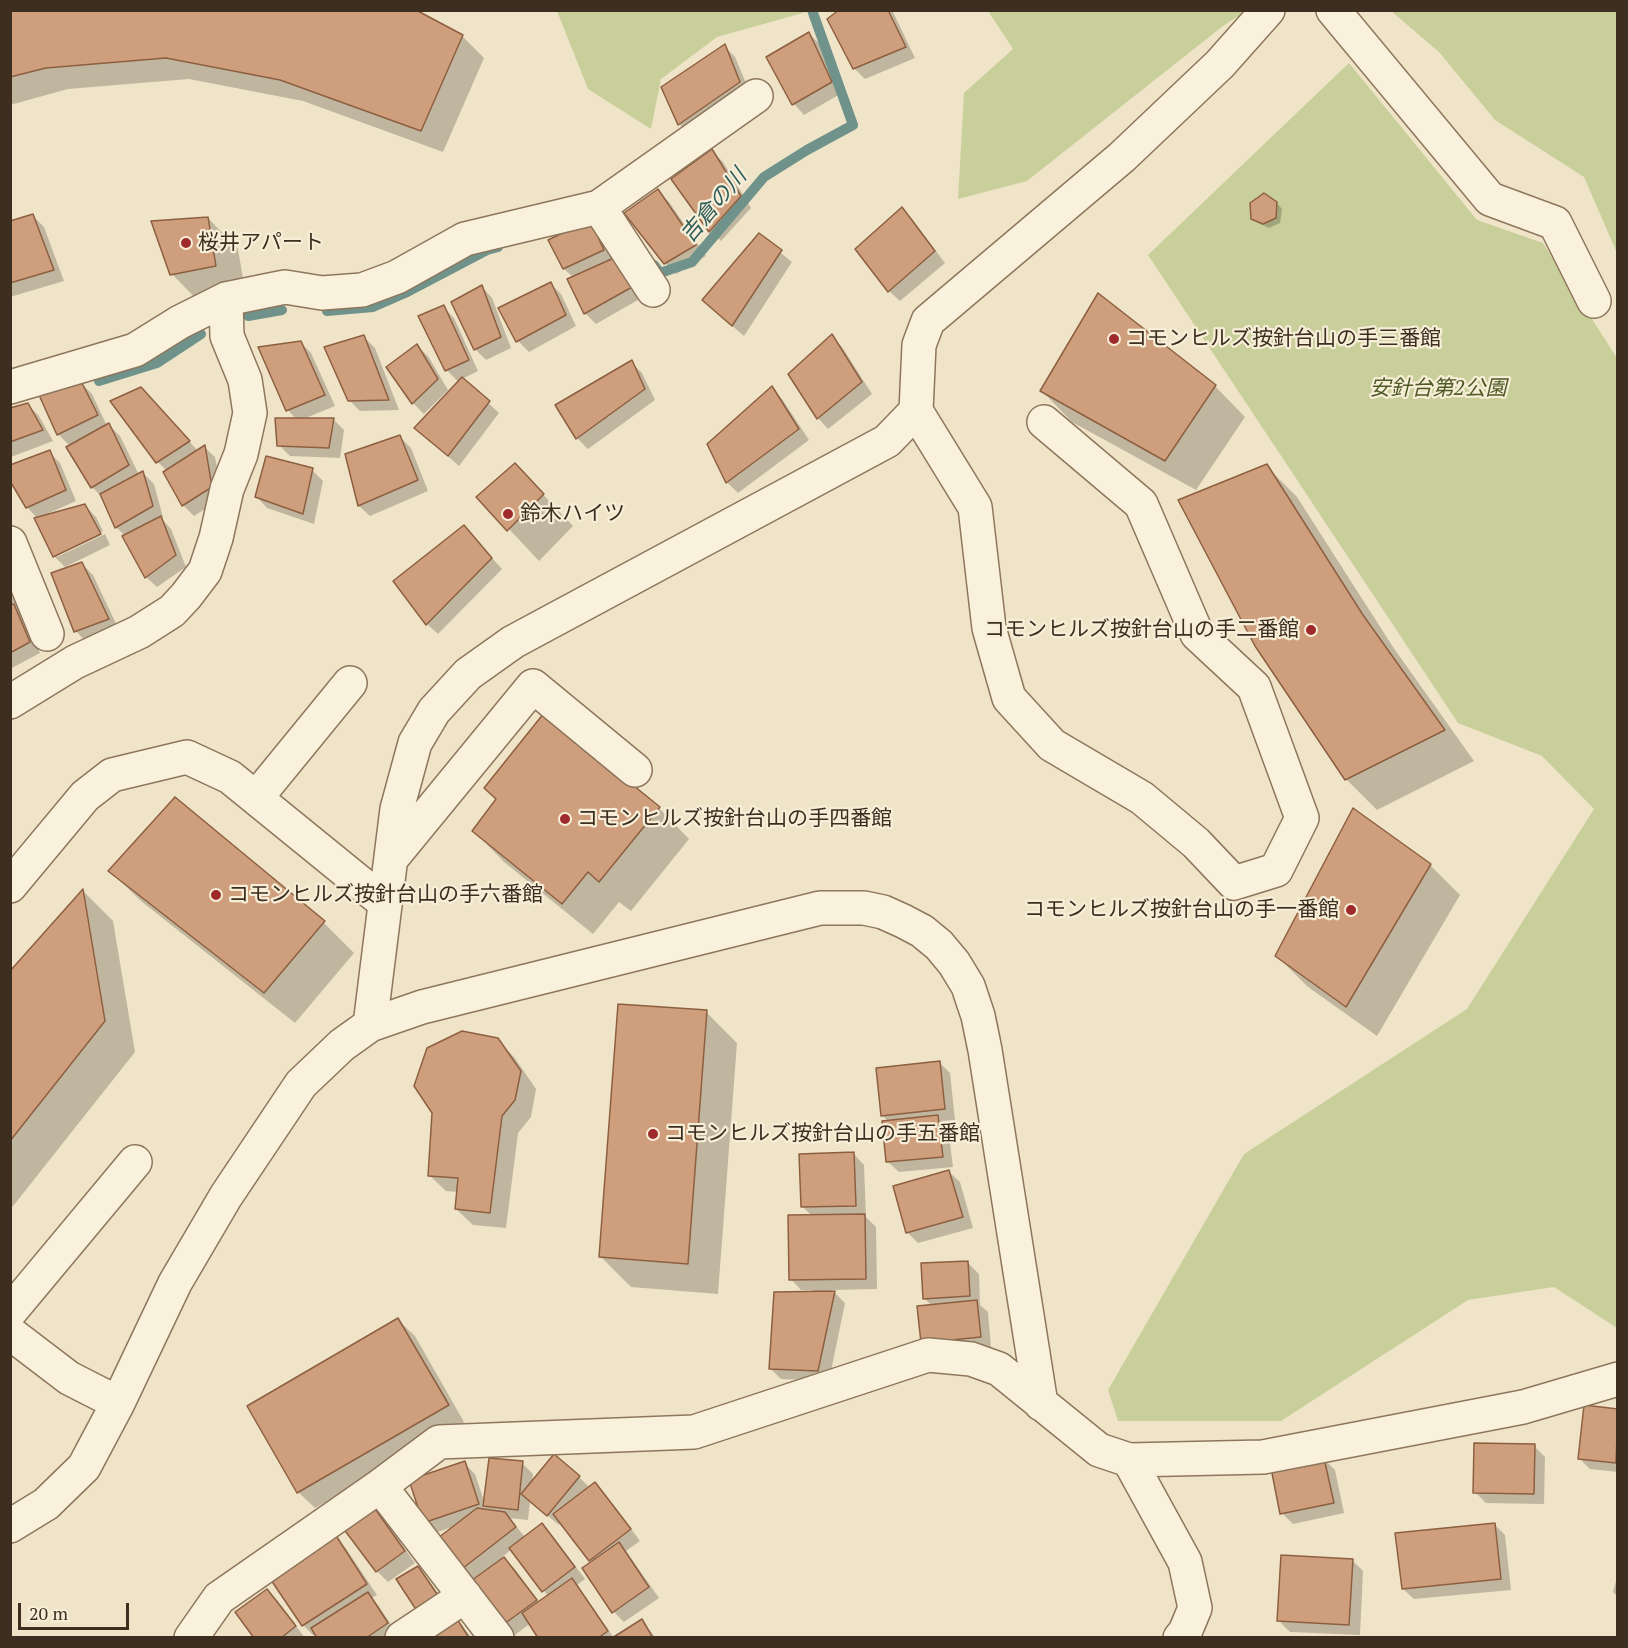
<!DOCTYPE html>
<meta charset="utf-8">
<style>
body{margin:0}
#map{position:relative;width:1628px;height:1648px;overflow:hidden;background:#f0e4c8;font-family:"PT Serif",serif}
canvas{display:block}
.frame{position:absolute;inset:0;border:12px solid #3d2e20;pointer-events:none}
.scale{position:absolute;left:18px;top:1603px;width:111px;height:27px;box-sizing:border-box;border:3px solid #3d2e20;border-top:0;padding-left:8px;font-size:18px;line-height:21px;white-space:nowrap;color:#3d2e20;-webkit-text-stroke:4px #f7eed8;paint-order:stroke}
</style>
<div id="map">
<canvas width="1628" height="1648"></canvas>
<div class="frame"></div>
<div class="scale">20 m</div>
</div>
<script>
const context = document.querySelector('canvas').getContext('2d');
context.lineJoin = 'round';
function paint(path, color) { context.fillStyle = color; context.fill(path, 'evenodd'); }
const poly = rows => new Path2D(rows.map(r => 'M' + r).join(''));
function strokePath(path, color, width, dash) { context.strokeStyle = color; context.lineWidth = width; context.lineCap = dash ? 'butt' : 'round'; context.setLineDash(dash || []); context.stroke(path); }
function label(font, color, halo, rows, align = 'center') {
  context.font = font + ' "PT Serif","Noto Sans JP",serif'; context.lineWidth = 4.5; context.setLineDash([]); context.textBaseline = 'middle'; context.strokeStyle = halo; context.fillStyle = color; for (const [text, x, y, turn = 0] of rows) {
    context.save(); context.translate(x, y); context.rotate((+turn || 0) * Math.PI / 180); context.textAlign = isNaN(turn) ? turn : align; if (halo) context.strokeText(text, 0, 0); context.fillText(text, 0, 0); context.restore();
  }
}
paint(poly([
 [557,11,810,11,717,37,661,79,651,129,588,89],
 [988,11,1246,11,1223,26,1027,181,958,199,964,93,1013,49],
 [1391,11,1617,11,1617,253,1584,177,1495,120,1439,52],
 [1349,63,1477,220,1543,243,1617,358,1617,1328,1554,1287,1468,1300,1281,1421,1118,1421,1108,1390,1244,1154,1467,1009,1594,809,1542,756,1458,723,1148,255]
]), '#c9cf9b');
paint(poly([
 [10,10,413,10,463,37,484,58,443,152,303,101,189,79,68,89,10,105],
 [842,10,892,10,915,58,865,79,854,68],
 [809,34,820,44,842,93,804,115,794,104,768,58],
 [724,46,735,57,750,93,690,134,679,124],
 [712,151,723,162,751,208,721,241,710,231],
 [658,191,669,202,706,256,676,274,665,263],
 [1277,203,1282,209,1280,223,1269,228,1258,223,1253,218],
 [902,209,912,219,945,263,900,301,889,291],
 [33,216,44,227,64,281,10,297,10,222],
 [208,218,238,249,246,296,202,305,172,274],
 [590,222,600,233,613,260,643,297,596,324,585,313,574,278,564,269,550,241],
 [759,235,792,262,744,336,715,311],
 [551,284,561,294,576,326,529,352,518,341],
 [482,287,492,298,511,348,486,360,475,349],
 [443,307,454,318,478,371,462,379,499,413,459,466,427,438,459,383,447,370,420,317],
 [832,336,842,347,872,394,828,429,818,418,790,375],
 [364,337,375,348,399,410,360,411,349,400],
 [300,342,311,353,335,406,303,419,333,419,344,430,340,458,290,456,279,445,296,419,288,410,260,348],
 [417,346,428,356,448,390,424,414,413,403,388,367],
 [631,362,642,373,655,400,588,449,577,438,558,406],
 [81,383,92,394,107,426,109,425,120,436,139,475,143,473,154,484,163,517,161,518,171,529,186,567,157,587,146,577,125,536,116,527,103,498,93,488,68,448,71,447,58,434],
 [1215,386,1245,417,1196,490,1072,422,1042,391],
 [772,388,782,399,809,440,738,493,727,482],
 [151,400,198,451,204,447,215,457,222,498,194,516,183,505,167,471,158,462],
 [28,405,39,416,53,441,11,457,10,409],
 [400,437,411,448,428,491,370,516,359,506,347,455],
 [49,452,60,463,76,501,47,514,47,516,85,506,96,517,103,531,57,554,57,557,105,534,110,545,65,567,54,556,36,519,38,519,27,507],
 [515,465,573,526,539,561,479,497],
 [1266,466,1297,497,1393,647,1474,761,1377,810,1346,779],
 [312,470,323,481,314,524,267,508,257,497],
 [474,538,502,569,438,634,427,624],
 [82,564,93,575,119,630,86,642,76,631],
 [10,575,23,606,16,608,24,616,40,653,10,669],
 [175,799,324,923,354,953,295,1023,141,901,110,871],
 [659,808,689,839,631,911,619,902,593,934,504,862,474,831],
 [1430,865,1460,895,1377,1036,1308,987,1277,956],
 [83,891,113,921,135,1052,10,1210,10,973],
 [706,1012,737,1043,718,1294,631,1287,600,1256],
 [497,1040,514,1057,536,1089,531,1117,518,1133,506,1228,473,1225,456,1209,458,1192,446,1191,429,1175],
 [939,1062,950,1073,955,1120,942,1121,948,1127,953,1167,899,1172,888,1162,888,1121,882,1115],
 [854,1154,864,1165,866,1217,876,1227,877,1289,832,1290,845,1303,829,1381,781,1379,770,1368,812,1293,812,1290,801,1290,791,1279,812,1216,802,1206],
 [949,1172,960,1182,973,1228,918,1243,907,1232],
 [968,1263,979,1274,980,1305,988,1312,991,1348,933,1353,932,1306,924,1298],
 [398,1320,415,1336,464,1422,315,1508,298,1492],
 [1618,1411,1618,1472,1590,1469,1579,1458],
 [1534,1446,1545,1457,1544,1504,1486,1503,1475,1492],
 [1324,1459,1335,1470,1344,1513,1293,1524,1282,1513],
 [464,1463,475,1474,485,1504,522,1463,533,1474,532,1484,579,1477,590,1488,595,1484,606,1495,640,1541,626,1551,659,1598,624,1622,614,1612,592,1563,561,1522,559,1525,530,1501,528,1520,509,1518,526,1538,542,1525,553,1536,585,1579,577,1585,614,1638,540,1638,531,1623,512,1637,459,1571,455,1526,435,1533,424,1522],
 [512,1549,548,1596,539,1602,515,1569,502,1557],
 [372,1508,383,1519,415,1563,388,1582,377,1571],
 [1494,1524,1505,1535,1511,1590,1414,1599,1403,1589],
 [334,1536,345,1547,377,1595,372,1598,378,1605,398,1635,393,1638,319,1638,316,1634,314,1636,303,1625],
 [1352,1560,1363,1571,1360,1635,1290,1632,1279,1621],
 [418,1568,428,1579,448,1608,429,1621],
 [1618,1574,1618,1597,1613,1592],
 [267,1591,278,1601,305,1638,255,1638],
 [454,1616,472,1638,421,1638],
 [642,1621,656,1638,615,1638]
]), '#0003');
strokePath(poly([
 [654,265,660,273,692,262,764,177,807,150,853,125,812,10],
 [327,311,373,307,405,293,487,250,498,247],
 [248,316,282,310],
 [99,381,157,363,201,334]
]), '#6f938a', 10);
const building = poly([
 [10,10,416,10,463,35,421,131,280,80,166,58,46,68,10,77,10,10],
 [839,10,888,10,906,47,853,69,827,19,839,10],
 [809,32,832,82,792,105,766,57,809,32],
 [725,44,740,82,678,125,661,87,725,44],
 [712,149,741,196,709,232,671,179,712,149],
 [658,189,696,245,664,264,624,213,658,189],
 [1264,193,1277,202,1276,218,1263,224,1251,219,1250,203,1264,193],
 [902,207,935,251,888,292,855,249,902,207],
 [33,214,54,270,10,283,10,221,33,214],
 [208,217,216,266,170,275,151,221,208,217],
 [590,220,604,250,563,269,548,240,590,220],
 [759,233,782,250,732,326,702,300,759,233],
 [616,257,634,286,584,314,567,279,616,257],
 [551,282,566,315,516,342,498,308,551,282],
 [482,285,501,337,474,350,451,302,482,285],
 [1098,293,1216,385,1165,461,1040,391,1098,293],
 [444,305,469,360,445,371,418,316,444,305],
 [832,334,862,382,817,419,788,374,832,334],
 [364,335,389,400,348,401,324,347,364,335],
 [301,341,325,395,286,411,258,347,301,341],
 [417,344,438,379,412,404,386,367,417,344],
 [632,360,645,389,576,439,555,405,632,360],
 [462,377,490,401,448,456,414,428,462,377],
 [81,381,98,415,57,435,39,395,81,381],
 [772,386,799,429,726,483,707,444,772,386],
 [141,387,190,441,156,463,110,401,141,387],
 [28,403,43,430,10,442,10,408,28,403],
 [275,418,334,418,329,448,277,446,275,418],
 [109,423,129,465,91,488,66,447,109,423],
 [400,435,418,480,358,506,345,454,400,435],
 [205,445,212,487,182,506,163,472,205,445],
 [50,450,66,490,26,508,10,481,10,465,50,450],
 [266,456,313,468,303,514,255,497,266,456],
 [515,463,544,494,507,531,476,497,515,463],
 [1267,464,1363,615,1445,730,1345,780,1255,646,1178,500,1267,464],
 [143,471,153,506,115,528,100,494,143,471],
 [85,504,101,534,53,557,34,518,85,504],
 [161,516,176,555,145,578,122,536,161,516],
 [464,525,492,558,426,625,393,581,464,525],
 [82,562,109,619,74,632,51,573,82,562],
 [14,604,30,642,10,653,10,605,14,604],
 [544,713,660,807,599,882,588,872,562,904,472,831,496,799,484,788,544,713],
 [175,797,325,921,264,993,108,871,175,797],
 [1353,808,1431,864,1346,1007,1275,956,1353,808],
 [83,889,105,1021,10,1141,10,971,83,889],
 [618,1004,707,1010,688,1264,599,1257,618,1004],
 [462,1031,498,1038,521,1071,515,1100,502,1116,490,1213,455,1209,458,1178,428,1176,432,1113,414,1086,427,1048,462,1031],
 [940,1061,945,1109,881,1116,876,1068,940,1061],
 [938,1115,943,1157,886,1162,882,1121,938,1115],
 [854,1152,856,1206,801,1207,799,1154,854,1152],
 [949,1170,963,1217,906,1233,893,1186,949,1170],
 [865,1214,866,1279,789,1280,788,1215,865,1214],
 [968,1261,970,1296,923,1299,921,1263,968,1261],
 [835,1291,818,1371,769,1369,774,1292,835,1291],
 [977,1300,981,1337,921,1343,917,1306,977,1300],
 [398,1318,449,1405,297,1493,247,1406,398,1318],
 [1584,1405,1618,1409,1616,1463,1578,1459,1584,1405],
 [1474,1443,1535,1444,1534,1494,1473,1493,1474,1443],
 [554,1454,580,1476,547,1516,521,1494,554,1454],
 [489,1458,523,1461,518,1510,483,1506,489,1458],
 [1324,1458,1334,1503,1280,1514,1271,1468,1324,1458],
 [465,1461,479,1504,423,1523,409,1480,465,1461],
 [595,1482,631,1529,589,1561,553,1514,595,1482],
 [373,1506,405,1551,376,1572,343,1528,373,1506],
 [477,1508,505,1512,516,1527,458,1572,434,1541,477,1508],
 [542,1523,575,1567,542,1592,509,1548,542,1523],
 [1495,1523,1501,1579,1402,1589,1395,1533,1495,1523],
 [335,1534,367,1584,302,1626,269,1577,335,1534],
 [619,1542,649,1587,612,1613,582,1568,619,1542],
 [1281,1555,1353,1559,1349,1625,1277,1621,1281,1555],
 [504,1557,537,1600,500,1627,468,1583,504,1557],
 [418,1566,439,1597,417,1611,396,1579,418,1566],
 [572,1578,608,1631,598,1638,538,1638,522,1613,572,1578],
 [267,1589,296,1626,281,1638,254,1638,235,1612,267,1589],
 [368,1592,388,1623,366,1638,317,1638,311,1628,368,1592],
 [454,1614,469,1638,418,1638,454,1614],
 [642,1619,653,1638,612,1638,642,1619]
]);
paint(building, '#cf9f7d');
strokePath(building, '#8d5f41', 1.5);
const minor = poly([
 [1333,10,1490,199,1555,223,1594,301],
 [599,207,653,290],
 [10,387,135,350,180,322,226,299,285,287,322,293,362,290,397,277,465,239,599,207,756,96],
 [916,411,975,507,989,628,1009,698,1052,745,1142,798,1196,843,1234,883,1276,870,1302,818,1254,687,1197,634,1141,504,1044,422],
 [10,543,47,634],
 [10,702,75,662,139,632,172,611,186,596,205,571,216,538,227,489,241,454,250,413,245,380,227,336,226,299],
 [256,798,350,683],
 [391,859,533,686,635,770],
 [10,886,85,796,112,775,187,757,230,777,385,903],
 [370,1025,397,809,415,743,434,711,468,674,513,642,887,441,916,411,919,345,928,321,1122,157,1220,64,1268,10],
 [10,1312,135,1162],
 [10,1333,69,1378,118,1403],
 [1129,1460,1185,1562,1195,1608,1185,1632,1180,1638],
 [380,1486,497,1638],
 [10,1526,46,1504,84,1467,118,1403,175,1283,226,1196,301,1084,342,1045,370,1025,422,1007,820,908,864,908,883,912,903,921,922,931,939,945,954,963,968,986,978,1016,985,1050,1041,1404],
 [191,1638,219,1598,380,1486,439,1442,694,1432,928,1355,971,1359,999,1369,1099,1450,1129,1460,1263,1457,1523,1407,1618,1379],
 [402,1638,465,1596]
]);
strokePath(minor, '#8d765c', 36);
strokePath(minor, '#faf1dc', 33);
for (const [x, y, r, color] of [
 [186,243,6,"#9e2a2b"],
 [1114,339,6,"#9e2a2b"],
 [508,514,6,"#9e2a2b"],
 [1311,630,6,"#9e2a2b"],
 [565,819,6,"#9e2a2b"],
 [216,895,6,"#9e2a2b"],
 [1351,910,6,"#9e2a2b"],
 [653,1134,6,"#9e2a2b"]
]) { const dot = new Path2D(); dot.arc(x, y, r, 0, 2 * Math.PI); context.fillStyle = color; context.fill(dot); strokePath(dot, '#f7eed8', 2); }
label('21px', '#3d2e20', '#f7eed8', [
 ["桜井アパート",198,243],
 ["コモンヒルズ按針台山の手三番館",1126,339],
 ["鈴木ハイツ",520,514],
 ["コモンヒルズ按針台山の手二番館",1299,630,"right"],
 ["コモンヒルズ按針台山の手四番館",577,819],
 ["コモンヒルズ按針台山の手六番館",228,895],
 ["コモンヒルズ按針台山の手一番館",1339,910,"right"],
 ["コモンヒルズ按針台山の手五番館",665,1134]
], 'left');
label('italic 21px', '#4d5a26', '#f7eed8', [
 ["安針台第2公園",1438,389]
]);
label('italic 22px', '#2f5d5a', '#f7eed8', [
 ["吉倉の川",714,206,-50]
]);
</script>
